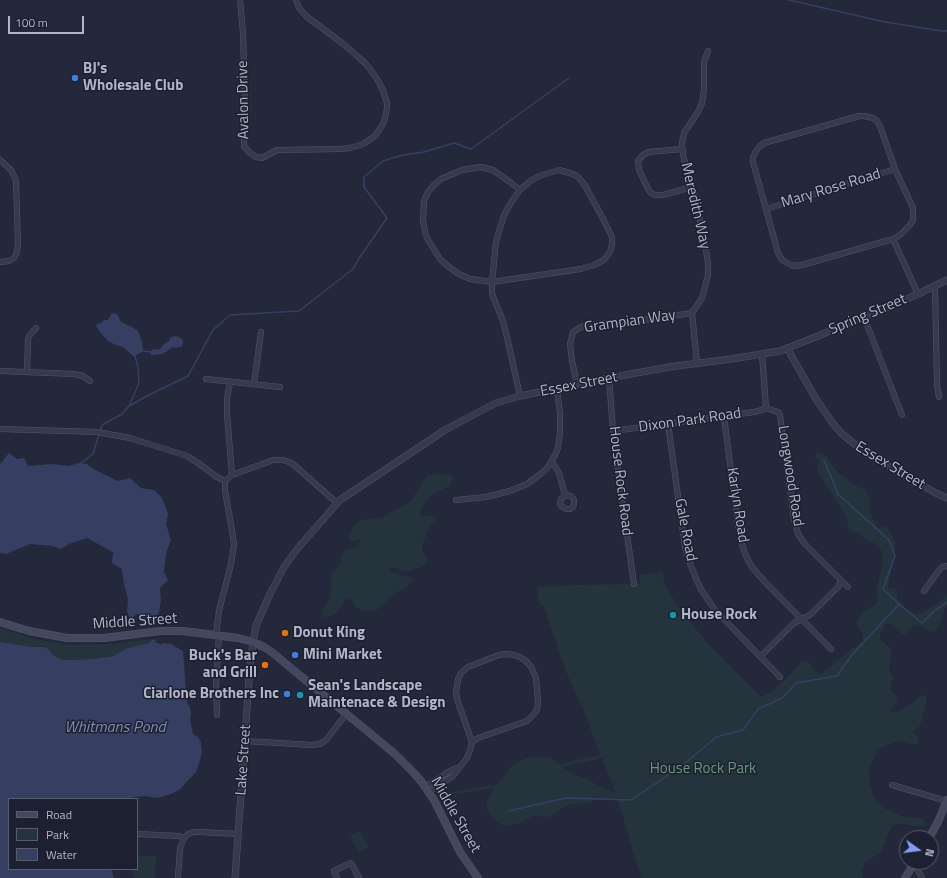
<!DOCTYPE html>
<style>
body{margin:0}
#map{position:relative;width:947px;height:878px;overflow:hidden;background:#23283b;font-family:"Titillium Web",sans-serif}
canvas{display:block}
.legend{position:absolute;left:8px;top:798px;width:130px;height:72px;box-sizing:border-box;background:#1c2030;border:1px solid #585c6c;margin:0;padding:5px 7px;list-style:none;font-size:12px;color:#b2b5c7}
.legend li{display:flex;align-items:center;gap:8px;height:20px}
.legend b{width:20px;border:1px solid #585c6c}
.north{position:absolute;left:899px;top:830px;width:40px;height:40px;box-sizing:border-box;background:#1c2030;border:1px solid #585c6c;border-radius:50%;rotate:104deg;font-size:11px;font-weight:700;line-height:16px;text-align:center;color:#b2b5c7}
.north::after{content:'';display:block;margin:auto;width:14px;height:18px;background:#8699f7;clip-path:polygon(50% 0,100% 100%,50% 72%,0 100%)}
.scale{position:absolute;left:8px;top:16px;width:76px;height:18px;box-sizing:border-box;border:2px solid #b2b5c7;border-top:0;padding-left:5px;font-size:12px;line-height:14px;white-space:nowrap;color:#b2b5c7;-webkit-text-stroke:3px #1c2030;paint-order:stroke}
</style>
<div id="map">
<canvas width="947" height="878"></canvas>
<ul class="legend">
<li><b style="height:5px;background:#44485f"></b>Road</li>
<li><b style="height:11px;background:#25343c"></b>Park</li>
<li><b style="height:11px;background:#363f62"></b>Water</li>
</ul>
<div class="north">N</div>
<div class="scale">100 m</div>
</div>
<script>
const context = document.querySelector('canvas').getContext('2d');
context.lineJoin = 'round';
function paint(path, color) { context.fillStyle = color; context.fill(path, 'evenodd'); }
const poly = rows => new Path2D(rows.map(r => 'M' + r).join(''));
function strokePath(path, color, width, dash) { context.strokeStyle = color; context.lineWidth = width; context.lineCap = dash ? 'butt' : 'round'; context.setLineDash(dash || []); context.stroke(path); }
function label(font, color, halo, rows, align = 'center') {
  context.font = font + ' "Titillium Web",sans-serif'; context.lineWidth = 3; context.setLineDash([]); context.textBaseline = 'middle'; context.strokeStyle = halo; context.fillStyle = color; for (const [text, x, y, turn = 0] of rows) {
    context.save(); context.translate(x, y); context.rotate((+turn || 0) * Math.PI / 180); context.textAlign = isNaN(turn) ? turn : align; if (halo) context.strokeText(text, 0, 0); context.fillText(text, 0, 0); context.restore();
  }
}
paint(poly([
 [816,452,825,455,827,456,833,467,845,478,858,487,866,490,870,502,869,511,876,525,879,528,884,526,887,528,892,535,895,541,895,551,888,587,889,589,896,588,897,589,897,597,906,609,912,613,920,614,938,603,947,595,947,604,942,614,942,619,938,628,934,631,931,632,927,630,924,627,920,625,914,626,904,635,900,633,893,625,891,624,886,624,880,634,880,639,891,649,892,652,889,665,890,671,894,677,891,685,891,691,897,696,897,700,894,706,891,708,891,711,894,712,900,711,914,702,920,696,924,695,926,696,927,699,920,726,914,730,913,732,918,738,919,742,916,745,900,741,895,742,884,746,878,750,873,761,869,770,870,785,876,801,882,807,901,816,920,818,924,820,925,824,922,826,917,826,902,824,893,825,888,834,881,852,876,856,869,859,865,862,862,870,862,874,863,878,641,878,618,800,601,798,587,803,572,804,562,808,551,816,547,817,537,816,532,816,521,823,508,825,501,825,497,822,492,817,487,809,486,805,488,800,494,788,440,796,439,794,497,785,512,765,524,759,534,757,547,757,551,758,559,764,600,755,585,714,566,672,544,607,540,606,537,587,574,585,640,584,639,575,663,572,664,583,678,606,705,640,761,697,772,691,789,676,801,662,808,661,817,673,821,674,862,641,863,634,857,626,857,622,858,618,863,612,876,604,878,601,876,590,883,563,882,553,880,548,874,543,862,537,859,533,852,531,849,528,846,516,822,479,817,470,819,462,815,457],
 [602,758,616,793,602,788,588,779,574,775,562,767],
 [436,474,451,475,453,478,452,482,449,486,431,495,421,508,420,514,421,516,423,517,430,515,434,516,436,517,437,521,434,523,431,524,430,525,422,546,422,549,427,556,426,561,424,565,419,568,409,571,392,568,389,570,389,571,390,572,398,574,402,576,411,577,413,579,412,583,403,589,397,592,378,609,374,611,367,611,361,610,354,606,353,601,351,599,347,598,342,606,336,613,328,617,323,617,322,614,323,609,331,596,331,576,332,573,340,564,342,554,345,550,357,547,361,542,359,539,352,541,350,541,349,539,349,534,353,527,361,520,382,518,402,506,410,502,415,494,428,475],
 [0,628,33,639,71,645,112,644,151,639,152,640,150,643,113,656,95,659,63,660,58,658,52,654,48,649,42,646,32,647,0,642],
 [360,831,369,847,359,852,350,836],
 [137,856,156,856,155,878,134,878,130,869,137,869]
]), '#25343c');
paint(poly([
 [112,313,117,314,121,322,132,327,138,331,142,342,143,351,135,356,133,356,123,347,116,345,108,341,99,331,96,326,97,324,101,323,104,320,108,320],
 [174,336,179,337,182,339,183,341,182,346,181,347,171,348,163,354,152,355,151,355,150,352,152,350,154,349,159,350,165,343,168,342,170,340,170,338],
 [9,453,17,459,24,458,28,466,51,464,68,466,79,463,87,464,95,470,118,481,130,478,141,488,154,490,162,498,168,514,166,524,171,540,166,553,164,572,168,580,160,588,161,600,159,612,153,621,148,622,142,617,136,614,133,618,129,617,127,611,128,599,124,584,122,569,112,563,113,552,87,538,69,544,61,549,52,546,30,544,6,554,0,553,0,464],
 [156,639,155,642,157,643,161,644,164,643,171,644,183,651,187,702,190,708,191,713,190,718,192,730,193,734,198,737,201,742,202,752,200,760,196,772,179,790,171,794,161,797,154,798,147,796,134,797,127,799,9,799,9,869,111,869,114,878,0,878,0,642,32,647,45,647,48,649,52,654,58,658,64,660,95,659,113,656,128,648,150,643,152,640]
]), '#363f62');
strokePath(poly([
 [789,0,885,22,941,31,947,31],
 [143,351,150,352],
 [130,404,139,383,138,367,135,356],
 [100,431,102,425,122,414,129,406,149,395,188,376,213,330,230,315,299,311,353,269,358,260,387,218,364,187,364,177,383,161,403,155,424,152,454,143,471,149,569,78],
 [824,460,838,494,889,540,895,556,883,589,899,604,922,623,933,612,947,602],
 [81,463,93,454,99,434],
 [508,811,566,798,631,800,683,765,716,737,743,730,758,709,782,698,796,683,837,676,851,656,899,604]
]), '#363f62', 1.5);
const minor = poly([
 [240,0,243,33,245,101,244,142,244,146,249,152,256,157,262,158,277,150,340,149,350,148,363,144,375,136,383,124,385,118,387,108,387,103,383,90,377,79,367,65,356,55,342,43,306,16,299,8,296,0],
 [682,149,649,152,643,155,638,161,639,170,648,189,651,193,655,195,663,195,692,187],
 [0,160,11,170,16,180,18,244,17,252,14,258,9,261,0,262],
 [520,190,510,182,493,170,481,167,462,170,441,179,434,185,428,192,424,201,423,220,425,232,428,240,440,259,449,267,459,274,470,279,492,282,496,242,500,228,505,213,512,201,520,190,529,182,539,176,559,170,570,173,577,176,584,184,600,213,612,237,612,245,610,252,604,260,594,265,581,269,492,282,492,294,503,321,507,337,520,396],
 [766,209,895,169],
 [893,239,900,235,910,225,913,220,913,208,895,169,880,126,877,121,873,118,864,116,859,116,824,126,764,143,760,146,756,151,753,157,753,162,778,253,782,260,791,265,797,266,802,265,893,239,918,294],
 [935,286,937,385,939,397],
 [864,317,902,415],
 [762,354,766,408],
 [697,363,692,313,702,298,705,287,708,275,708,264,706,250,698,210,683,155,682,143,684,133,698,112,702,103,704,90,704,62,708,51],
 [0,371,74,374,83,376,90,381],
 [27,372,28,339,29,336,36,328],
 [609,378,613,431,621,492,634,584],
 [206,379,280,387],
 [230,382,227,399,227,414,232,475],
 [254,384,261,332],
 [577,384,572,361,570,344,573,332,579,328,584,326,597,324,653,319,692,313],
 [766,408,778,412,780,415,794,519,798,534,805,544,848,587],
 [724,417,738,525,743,548,747,558,752,567,764,581,831,649],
 [668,424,685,547,691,566,697,581,702,591,715,610,780,677],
 [0,429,97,432,130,438,187,456,198,463,217,477,225,481,232,475,268,462,273,460,283,460,289,462,293,464,337,503],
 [613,431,754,412,762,410,766,408],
 [552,462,559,473,565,495,571,496,573,498,574,500,574,504,573,507,570,509,566,509,561,506,560,503,561,499,565,495],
 [456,500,486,497,510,491,527,484,542,473,548,467,555,455,558,448,560,433,560,414,557,389],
 [924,591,940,569,942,567,947,566],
 [216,634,219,611,231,564,234,545,232,530,225,491,225,481],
 [760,657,794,623,810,615,838,587,840,583,840,579],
 [217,715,216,687,219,635],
 [245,741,312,745,320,744,326,740,330,735,346,714],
 [892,785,947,801],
 [425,787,450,771,457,768],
 [429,792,453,776,467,758,470,750,472,742,478,738,527,721,534,714,537,710,538,701,536,678,531,667,526,661,520,657,514,655,506,654,499,655,468,667,461,673,458,679,456,693,457,699,472,742],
 [137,834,179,836,184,838],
 [914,862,922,878],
 [178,878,180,848,184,838,188,834,194,832,200,832,238,834],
 [337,878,334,871,351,863,359,878]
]);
const tertiary = poly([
 [787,348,816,399,831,421,841,433,857,446,869,455,934,492,947,498],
 [235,878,250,666,253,642,256,626,268,598,284,567,298,548,340,500,445,430,471,416,496,403,520,396,577,384,669,367,731,359,780,351,813,338,886,308,918,294,947,280]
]);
const secondary = poly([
 [0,622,29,631,67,638,104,638,160,631,183,631,238,638,253,642,264,647,273,653,297,673,395,754,414,773,421,781,434,800,460,852,478,878],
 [929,838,938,822,947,800],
 [905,878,915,862]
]);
strokePath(minor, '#525566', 6);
strokePath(tertiary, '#525566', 7);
strokePath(secondary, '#525566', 8);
strokePath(minor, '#363a4c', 5);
strokePath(tertiary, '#363a4c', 6);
strokePath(secondary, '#44485f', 7);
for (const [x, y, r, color] of [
 [75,78,4,"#3f7fe0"],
 [673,615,4,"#0f9aa8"],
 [285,633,4,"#e8710a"],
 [295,655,4,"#3f7fe0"],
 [265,665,4,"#e8710a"],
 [287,694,4,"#3f7fe0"],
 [300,695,4,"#0f9aa8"]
]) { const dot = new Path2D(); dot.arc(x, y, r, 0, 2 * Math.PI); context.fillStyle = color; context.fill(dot); strokePath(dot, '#1c2030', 1.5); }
label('bold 15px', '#b2b5c7', '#1c2030', [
 ["BJ's",83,69],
 ["Wholesale Club",83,86],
 ["House Rock",681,615],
 ["Donut King",293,633],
 ["Mini Market",303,655],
 ["Buck's Bar",257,656,"right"],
 ["and Grill",257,673,"right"],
 ["Sean's Landscape",308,686],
 ["Maintenace & Design",308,703],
 ["Ciarlone Brothers Inc",279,694,"right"]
], 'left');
label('15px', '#b2b5c7', '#1c2030', [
 ["Avalon Drive",244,100,-91],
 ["Mary Rose Road",831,189,-17],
 ["Meredith Way",695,206,77],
 ["Spring Street",868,315,-23],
 ["Grampian Way",630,322,-8],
 ["Essex Street",579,385,-11],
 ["Dixon Park Road",690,421,-8],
 ["Essex Street",890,466,31],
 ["Longwood Road",790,476,81],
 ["House Rock Road",620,481,83],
 ["Karlyn Road",737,505,81],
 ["Gale Road",685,530,79],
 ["Middle Street",135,622,-4],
 ["Lake Street",244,760,-86],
 ["Middle Street",455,815,60]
]);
label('15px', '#69987e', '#1c2030', [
 ["House Rock Park",703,769]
]);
label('italic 16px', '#818bb3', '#1c2030', [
 ["Whitmans Pond",115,728]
]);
</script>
